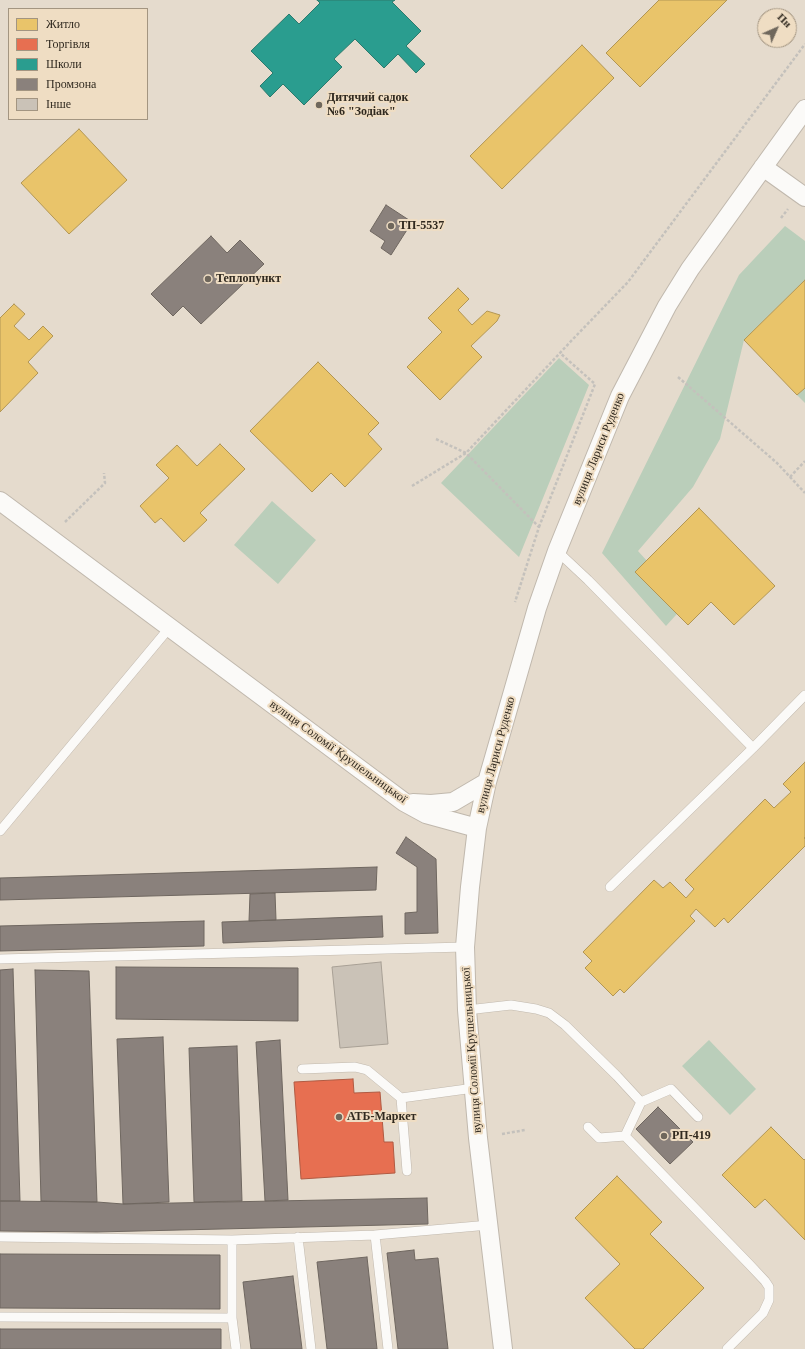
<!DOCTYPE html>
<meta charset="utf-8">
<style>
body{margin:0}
#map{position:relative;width:805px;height:1349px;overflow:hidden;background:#e5dbcd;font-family:"Times New Roman",serif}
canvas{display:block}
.legend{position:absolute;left:8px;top:8px;width:140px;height:112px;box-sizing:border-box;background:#efddc3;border:1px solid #a39581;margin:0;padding:5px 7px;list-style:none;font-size:12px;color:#30291f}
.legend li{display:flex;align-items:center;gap:8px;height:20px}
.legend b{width:20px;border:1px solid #a39581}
.north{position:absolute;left:757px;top:8px;width:40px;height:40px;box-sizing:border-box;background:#efddc3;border:1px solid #a39581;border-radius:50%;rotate:45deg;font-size:11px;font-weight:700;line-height:16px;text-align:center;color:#30291f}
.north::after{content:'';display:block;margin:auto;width:14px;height:18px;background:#6f675c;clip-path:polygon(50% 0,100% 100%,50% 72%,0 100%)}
</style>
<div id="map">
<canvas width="805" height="1349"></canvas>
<ul class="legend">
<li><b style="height:11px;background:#e9c46a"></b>Житло</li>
<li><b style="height:11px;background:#e76f51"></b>Торгівля</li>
<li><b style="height:11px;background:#2a9d8f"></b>Школи</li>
<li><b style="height:11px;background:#8a817c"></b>Промзона</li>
<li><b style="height:11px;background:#cac2b7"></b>Інше</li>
</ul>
<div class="north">Пн</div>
</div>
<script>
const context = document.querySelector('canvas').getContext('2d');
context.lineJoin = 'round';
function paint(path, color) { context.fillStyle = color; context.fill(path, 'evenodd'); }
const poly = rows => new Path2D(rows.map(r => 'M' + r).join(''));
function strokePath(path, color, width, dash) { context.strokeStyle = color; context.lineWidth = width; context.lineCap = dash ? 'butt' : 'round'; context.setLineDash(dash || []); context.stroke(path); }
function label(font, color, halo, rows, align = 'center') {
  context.font = font + ' "Times New Roman",serif'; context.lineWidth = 4; context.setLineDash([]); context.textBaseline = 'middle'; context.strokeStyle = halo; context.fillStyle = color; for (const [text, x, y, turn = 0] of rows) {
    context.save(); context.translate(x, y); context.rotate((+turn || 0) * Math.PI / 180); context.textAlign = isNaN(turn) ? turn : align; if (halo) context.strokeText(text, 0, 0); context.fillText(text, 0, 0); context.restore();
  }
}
paint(poly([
 [785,226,805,241,805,280,744,340,720,439,693,487,638,551,686,604,666,626,602,553,739,275],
 [559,358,589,385,519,557,441,483],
 [805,388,805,403,797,395],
 [272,501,316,540,278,584,234,545],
 [709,1040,756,1089,730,1115,682,1066]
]), '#baceba');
const homes = poly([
 [659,0,727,0,640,87,606,53,659,0],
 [582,45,614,78,502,189,470,156,582,45],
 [79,129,127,180,69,234,21,183,79,129],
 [805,280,805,388,797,395,744,340,805,280],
 [458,288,469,299,458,310,472,325,487,311,500,315,497,321,471,346,482,357,440,400,407,367,442,332,428,318,458,288],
 [14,304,25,314,14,326,29,340,43,326,53,336,28,362,38,373,0,412,0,318,14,304],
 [318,362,379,423,368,434,382,449,345,487,331,473,312,492,250,431,318,362],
 [220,444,245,469,200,513,207,520,184,542,161,518,155,523,140,506,169,478,156,465,177,445,197,466,220,444],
 [699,508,775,586,734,625,711,602,688,625,635,572,699,508],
 [805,762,805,837,804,838,805,839,805,846,728,923,724,918,715,927,696,909,690,916,695,921,624,993,620,989,613,996,585,968,592,961,583,952,654,880,663,888,670,882,686,898,694,889,685,880,765,799,774,808,791,792,783,784,805,762],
 [771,1127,804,1160,805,1159,805,1240,765,1199,755,1208,722,1175,771,1127],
 [617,1176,662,1222,650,1234,704,1288,643,1349,635,1349,585,1298,620,1264,575,1218,617,1176]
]);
paint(homes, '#e9c46a');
strokePath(homes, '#b29654', 1);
const shops = poly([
 [353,1079,354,1093,380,1092,384,1142,393,1142,395,1173,301,1179,294,1082,353,1079]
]);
paint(shops, '#e76f51');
strokePath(shops, '#b05a42', 1);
const schools = poly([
 [317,0,395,0,392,2,421,31,406,46,425,64,416,73,398,54,384,68,355,39,334,59,342,67,304,105,283,84,270,97,260,86,273,73,251,51,289,14,299,24,320,3,317,0]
]);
paint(schools, '#2a9d8f');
strokePath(schools, '#2c7a6d', 1);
const industry = poly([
 [386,205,412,222,391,255,381,248,385,241,370,231,386,205],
 [211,236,227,253,240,240,264,264,201,324,183,306,173,316,151,294,211,236],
 [406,837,436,859,438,933,405,934,405,913,417,912,417,867,396,853,406,837],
 [377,867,376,890,0,900,0,878,377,867],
 [275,893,276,920,249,921,250,894,275,893],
 [382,916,383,937,223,943,222,922,382,916],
 [204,921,204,946,0,951,0,926,204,921],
 [116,967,298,968,298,1021,116,1019,116,967],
 [13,969,20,1201,0,1201,0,970,13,969],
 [35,970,89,971,97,1202,41,1201,35,970],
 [163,1037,169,1202,123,1204,117,1039,163,1037],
 [280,1040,288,1200,265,1201,256,1042,280,1040],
 [237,1046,242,1201,194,1202,189,1048,237,1046],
 [658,1107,693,1142,670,1164,636,1129,658,1107],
 [427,1198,428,1224,97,1232,0,1231,0,1201,97,1202,123,1204,427,1198],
 [414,1250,415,1260,438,1258,448,1349,398,1349,387,1253,414,1250],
 [0,1254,220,1255,220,1309,0,1308,0,1254],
 [367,1257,377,1349,327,1349,317,1262,367,1257],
 [293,1276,302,1349,251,1349,243,1282,293,1276],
 [0,1329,221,1329,221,1349,0,1349,0,1329]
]);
paint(industry, '#8a817c');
strokePath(industry, '#6f6760', 1);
const building = poly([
 [381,962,388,1044,340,1048,332,967,381,962]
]);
paint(building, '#cac2b7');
strokePath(building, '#a8a095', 1);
const lane = poly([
 [557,551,588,580,753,748],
 [0,831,170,627],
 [610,887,753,748,805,695],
 [0,959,465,947],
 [467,1010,511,1005,536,1009,549,1013,565,1025,617,1076,641,1102,625,1136,749,1264,765,1281,769,1287,769,1300,763,1313,727,1349],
 [302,1069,355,1067,367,1070,401,1098,474,1088],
 [401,1098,407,1171],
 [641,1102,671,1089,698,1117],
 [588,1127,599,1138,625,1136],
 [375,1235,388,1349],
 [0,1237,232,1240,375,1235,489,1225],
 [298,1237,311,1349],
 [232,1240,232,1318,236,1349],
 [0,1317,232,1318]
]);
const street = poly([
 [763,167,805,197],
 [0,501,404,802,426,814,477,828],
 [413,803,431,804,453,802,487,782],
 [503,1349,478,1138,467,1010,465,947,470,887,477,828,487,782,537,608,557,551,620,396,667,306,690,269,805,109]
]);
strokePath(lane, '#c0b8ad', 10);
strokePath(street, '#c0b8ad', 20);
strokePath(poly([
 [781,218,788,209],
 [678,377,777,463,805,493],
 [436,439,466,453,539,527,515,602],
 [790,477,805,461],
 [412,486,466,453,574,338,628,282,805,44],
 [65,522,105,483,104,473],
 [539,527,595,384,560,353],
 [502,1134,525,1130]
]), '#c4c1bc', 2.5, [3, 2]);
strokePath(lane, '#fbfaf8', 9);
strokePath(street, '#fbfaf8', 18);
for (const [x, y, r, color] of [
 [319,105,4,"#6f675c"],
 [391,226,4,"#6f675c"],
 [208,279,4,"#6f675c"],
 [339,1117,4,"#6f675c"],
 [664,1136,4,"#6f675c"]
]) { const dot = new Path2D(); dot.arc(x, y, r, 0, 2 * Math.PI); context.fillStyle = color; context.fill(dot); strokePath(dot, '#efddc3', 1.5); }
label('bold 12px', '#30291f', '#efddc3', [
 ["Дитячий садок",327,98],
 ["№6 \"Зодіак\"",327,112],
 ["ТП-5537",399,226],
 ["Теплопункт",216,279],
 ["АТБ-Маркет",347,1117],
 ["РП-419",672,1136]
], 'left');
label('12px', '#30291f', '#efddc3', [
 ["вулиця Лариси Руденко",599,449,-68],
 ["вулиця Соломії Крушельницької",338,752,36],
 ["вулиця Лариси Руденко",496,755,-75],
 ["вулиця Соломії Крушельницької",472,1050,-94]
]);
</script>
